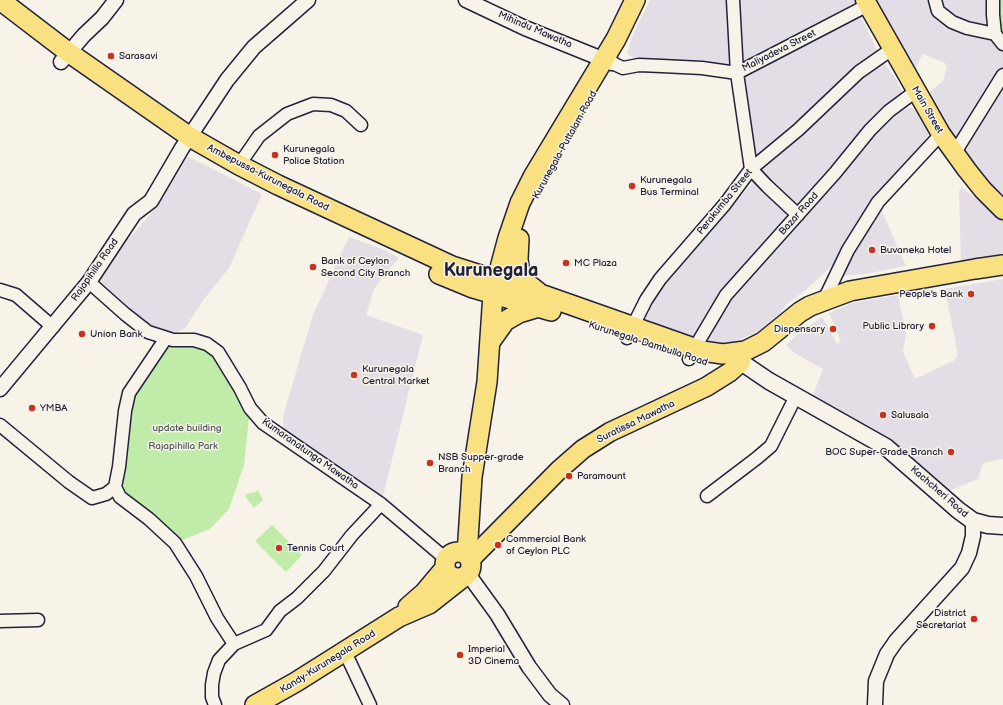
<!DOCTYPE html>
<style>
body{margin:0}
canvas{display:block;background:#f7f3e8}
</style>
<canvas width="1003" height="705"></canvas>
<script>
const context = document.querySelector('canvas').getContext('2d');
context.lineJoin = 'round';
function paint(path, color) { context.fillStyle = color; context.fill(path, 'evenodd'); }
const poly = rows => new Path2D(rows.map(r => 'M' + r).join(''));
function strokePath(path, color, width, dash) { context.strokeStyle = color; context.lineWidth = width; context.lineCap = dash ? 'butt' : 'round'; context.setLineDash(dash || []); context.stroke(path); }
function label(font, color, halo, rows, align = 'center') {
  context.font = font + ' "Balsamiq Sans",sans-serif'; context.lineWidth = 3; context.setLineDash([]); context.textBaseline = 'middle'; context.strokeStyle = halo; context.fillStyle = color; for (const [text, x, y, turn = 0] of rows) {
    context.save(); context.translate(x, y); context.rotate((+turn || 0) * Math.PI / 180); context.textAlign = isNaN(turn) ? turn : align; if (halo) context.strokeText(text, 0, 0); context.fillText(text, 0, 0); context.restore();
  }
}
paint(poly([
 [650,0,728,0,733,66,702,68,639,65,636,59,627,54,631,39],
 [738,0,855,0,858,7,741,64],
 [874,0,993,0,1003,44,1003,198,958,145,925,96,943,81,947,67,945,63,923,54,915,68,910,62],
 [859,12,879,54,860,71,884,62,897,81,904,96,889,110,903,110,911,107,919,115,929,134,878,202,906,266,865,274,850,275,840,277,848,251,808,288,787,304,779,314,761,329,751,335,730,343,717,344,700,341,658,328,644,320,649,303,660,285,756,179,751,169,741,72],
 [187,156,262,194,229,268,204,299,185,328,166,338,89,282,151,214],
 [962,187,1003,221,1003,256,961,262,959,191],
 [349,237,385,250,399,258,384,275,374,289,366,315,423,335,381,504,284,436,283,416,313,315],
 [1003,279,1003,459,983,463,978,479,946,492,814,402,813,395,823,369,817,366,793,352,786,345,800,332,822,317,837,344,841,342,829,313,853,303,898,295,906,333,903,352,915,379,955,360,958,355,945,289]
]), '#e3dee5');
paint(poly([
 [993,0,1003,0,1003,44],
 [166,338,207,344,250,408,244,465,229,509,210,529,175,543,120,497,125,411],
 [258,491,263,500,254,508,245,496,247,494],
 [272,525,302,555,286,572,255,541]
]), '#c0eba8');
const minor = poly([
 [733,0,737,73,751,169],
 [935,0,938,11,952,22,967,28,995,34],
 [993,0,993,15,995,34,1003,44],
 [612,63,623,68,639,65,662,66,702,68,737,73,868,5],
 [954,154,1003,75],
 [239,165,259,136,287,114,313,104,331,105,346,111,361,125],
 [751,169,767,186,798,215],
 [89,282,125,314,148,332,173,340,194,340,207,344,218,352,240,388,250,408,263,423,381,504,446,559],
 [0,290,16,295,53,327],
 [824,300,848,250,878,202,941,134],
 [166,338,129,393,125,411,119,467,115,487,120,497,149,519,175,543,196,576,217,618,234,644,219,660,214,673,212,685,212,697,215,705],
 [627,338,646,300,660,279,725,204,751,169,798,130,859,72,892,49],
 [689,359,694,349,726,295,835,173,870,130,889,111,916,91],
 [0,425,69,482,92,498,106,494,115,487],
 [707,496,757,458,771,446,796,396],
 [0,621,38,620],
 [234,644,266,630,280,611,297,598,324,571,352,535,381,504],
 [345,652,370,705]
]);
const tertiary = poly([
 [466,0,525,28,612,63],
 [61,62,84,35,102,18,116,0],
 [0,389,89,282,134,214,151,201,182,148,227,80,254,47,308,0],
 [468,574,497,614,529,667,550,695,562,705],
 [875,705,876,681,887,654,896,641,962,568,969,553,973,536,973,521]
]);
const secondary = poly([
 [741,362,769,381,886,447,958,510,973,521,988,525,1003,526]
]);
const primary = poly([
 [865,0,941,134,967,170,983,190,1003,210],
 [470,560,559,470,583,449,610,432,706,387,730,372,741,362]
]);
const trunk = poly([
 [0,0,68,52,190,137,239,165,278,185,452,266,543,295,702,351,723,354,745,351,763,342,800,312,810,306,850,291,975,269,1003,265],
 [519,239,518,259,520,275,524,281,538,292],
 [439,274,473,288,551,311],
 [490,342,505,321,519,313,539,307],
 '445 565a13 13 0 1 1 26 0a13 13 0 1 1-26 0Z',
 [467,555,472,477,487,382,493,294,508,238,520,203,533,177,616,39,635,0],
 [408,607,424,593,445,568],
 [255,705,296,682,399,617,429,604,462,578]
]);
strokePath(minor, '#22223b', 15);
strokePath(tertiary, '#22223b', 17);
strokePath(secondary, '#22223b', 19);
strokePath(primary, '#22223b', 21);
strokePath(trunk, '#22223b', 22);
strokePath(minor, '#f7f3e8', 12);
strokePath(tertiary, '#f7f3e8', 14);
strokePath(secondary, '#f7f3e8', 16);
strokePath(primary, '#f9e181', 18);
strokePath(trunk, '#f9e181', 19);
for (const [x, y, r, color] of [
 [111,56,4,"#c8321e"],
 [275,155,4,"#c8321e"],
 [632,186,4,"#c8321e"],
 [872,250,4,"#c8321e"],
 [566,263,4,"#c8321e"],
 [313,267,4,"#c8321e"],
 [971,294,4,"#c8321e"],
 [932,326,4,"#c8321e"],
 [833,329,4,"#c8321e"],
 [82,334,4,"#c8321e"],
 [354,375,4,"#c8321e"],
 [32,408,4,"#c8321e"],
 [883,415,4,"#c8321e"],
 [951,452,4,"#c8321e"],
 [430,463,4,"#c8321e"],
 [569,476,4,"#c8321e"],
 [498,545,4,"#c8321e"],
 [279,548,4,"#c8321e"],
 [974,619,4,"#c8321e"],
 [460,655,4,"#c8321e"]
]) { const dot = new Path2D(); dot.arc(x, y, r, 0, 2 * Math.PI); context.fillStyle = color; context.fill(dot); strokePath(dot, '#f7f3e8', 1.5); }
label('10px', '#22223b', '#f7f3e8', [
 ["Mihindu Mawatha",535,30,23],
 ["Maliyadeva Street",779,51,-27],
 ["Main Street",927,110,60],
 ["Kurunegala-Puttalam Road",565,145,-61],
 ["Ambepussa-Kurunegala Road",268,178,27],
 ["Perakumba Street",725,202,-51],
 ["Bazar Road",799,214,-48],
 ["Rajapihilla Road",95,270,-55],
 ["Kurunegala-Dambulla Road",648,344,18],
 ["Suratissa Mawatha",636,422,-26],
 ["Kumaranatunga Mawatha",310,454,35],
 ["Kachcheri Road",939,492,41],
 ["Kandy-Kurunegala Road",328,662,-32]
]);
label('10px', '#22223b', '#f7f3e8', [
 ["Sarasavi",119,56],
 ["Kurunegala",283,149],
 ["Police Station",283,161],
 ["Kurunegala",640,180],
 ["Bus Terminal",640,192],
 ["Buvaneka Hotel",880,250],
 ["Bank of Ceylon",321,261],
 ["Second City Branch",321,273],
 ["MC Plaza",574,263],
 ["People's Bank",963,294,"right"],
 ["Public Library",924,326,"right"],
 ["Dispensary",825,329,"right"],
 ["Union Bank",90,334],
 ["Kurunegala",362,369],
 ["Central Market",362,381],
 ["YMBA",40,408],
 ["Salusala",891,415],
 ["BOC Super-Grade Branch",943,452,"right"],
 ["NSB Supper-grade",438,457],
 ["Branch",438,469],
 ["Paramount",577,476],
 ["Commercial Bank",506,539],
 ["of Ceylon PLC",506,551],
 ["Tennis Court",287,548],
 ["District",966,613,"right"],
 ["Secretariat",966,625,"right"],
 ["Imperial",468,649],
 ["3D Cinema",468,661]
], 'left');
label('10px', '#4a5456', '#f7f3e8', [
 ["update building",187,428],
 ["Rajapihilla Park",183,446]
]);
label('bold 18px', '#22223b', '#f7f3e8', [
 ["Kurunegala",491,271]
]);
</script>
